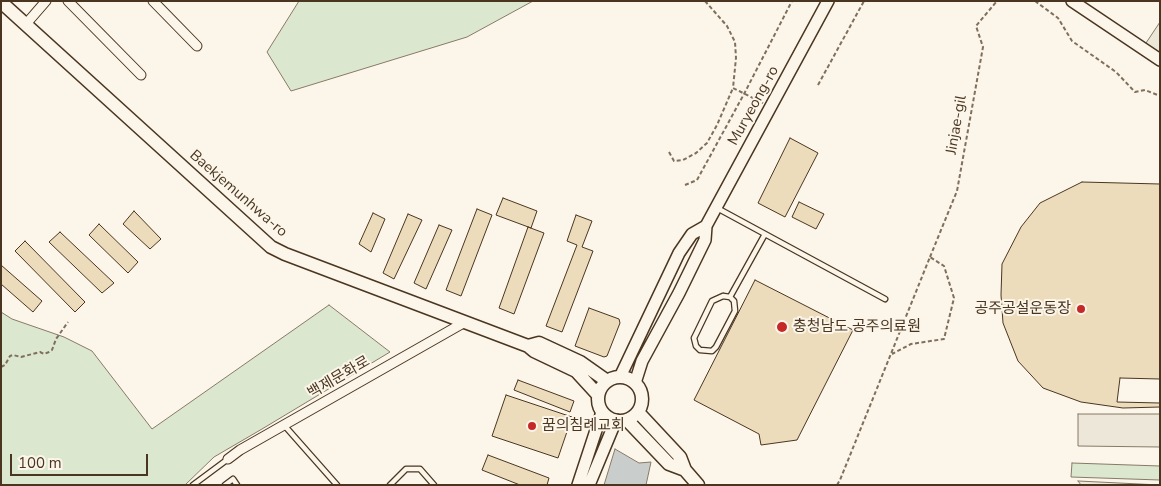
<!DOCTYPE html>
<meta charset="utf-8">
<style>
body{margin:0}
#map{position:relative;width:1161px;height:486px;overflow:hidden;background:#fbf6e9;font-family:"Nunito Sans",sans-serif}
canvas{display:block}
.frame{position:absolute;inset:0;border:2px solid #4a3520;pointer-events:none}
.scale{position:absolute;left:10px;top:454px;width:138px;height:22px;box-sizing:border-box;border:2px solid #4a3520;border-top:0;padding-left:6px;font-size:15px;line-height:18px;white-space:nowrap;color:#4a3520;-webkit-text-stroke:4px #fbf6e9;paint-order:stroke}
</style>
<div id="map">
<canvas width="1161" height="486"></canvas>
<div class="frame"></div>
<div class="scale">100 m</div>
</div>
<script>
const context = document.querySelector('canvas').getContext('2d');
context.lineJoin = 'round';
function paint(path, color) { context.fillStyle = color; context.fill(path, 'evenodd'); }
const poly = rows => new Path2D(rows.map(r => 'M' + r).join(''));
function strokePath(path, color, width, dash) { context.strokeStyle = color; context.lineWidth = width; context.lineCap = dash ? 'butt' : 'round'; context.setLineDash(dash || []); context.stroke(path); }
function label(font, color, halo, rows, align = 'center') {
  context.font = font + ' "Nunito Sans","Noto Sans KR",sans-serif'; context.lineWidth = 4; context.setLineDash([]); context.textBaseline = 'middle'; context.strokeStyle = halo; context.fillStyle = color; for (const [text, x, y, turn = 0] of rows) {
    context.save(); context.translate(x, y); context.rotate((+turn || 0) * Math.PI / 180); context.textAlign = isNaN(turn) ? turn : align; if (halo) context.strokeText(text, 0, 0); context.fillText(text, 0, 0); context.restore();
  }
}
const green = poly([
 [299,1,533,1,467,37,291,91,267,52,299,1],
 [329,305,390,352,262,429,214,457,185,485,1,485,1,312,12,319,64,337,92,351,152,429,329,305],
 [1072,463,1160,466,1160,480,1071,477,1072,463]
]);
paint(green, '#dce7d0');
strokePath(green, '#887966', 1);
const parking = poly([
 [1160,22,1160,60,1142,49,1160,22],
 [1078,414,1160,414,1160,447,1078,446,1078,414],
 [1078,481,1160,485,1081,485,1078,481]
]);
paint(parking, '#ede7d9');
strokePath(parking, '#887966', 1);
const water = poly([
 [615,449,639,463,651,462,646,485,604,485,615,449]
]);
paint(water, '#c9cecd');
strokePath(water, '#887966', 1);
const building = poly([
 [790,138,818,153,785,217,758,203,790,138],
 [1082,182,1160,184,1160,407,1123,408,1081,402,1043,388,1018,361,1003,323,1001,295,1002,264,1021,227,1040,203,1082,182],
 [503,198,537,211,531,228,496,215,503,198],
 [799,202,824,214,816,229,792,217,799,202],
 [477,209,492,215,461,296,446,290,477,209],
 [134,211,161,239,150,249,123,224,134,211],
 [373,213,385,219,371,252,359,244,373,213],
 [408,214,422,220,394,279,383,273,408,214],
 [576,215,592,221,582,247,593,251,562,332,546,326,577,245,567,241,576,215],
 [99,224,138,262,128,273,89,235,99,224],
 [439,225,452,230,426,289,414,283,439,225],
 [528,227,544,233,514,314,499,308,528,227],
 [60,232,114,283,102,293,49,242,60,232],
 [25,241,85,302,75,312,15,251,25,241],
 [1,265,42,301,33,312,1,284,1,265],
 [755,280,853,330,797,440,761,445,759,434,694,400,755,280],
 [589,308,619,319,620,323,607,356,604,357,575,346,589,308],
 [1120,378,1160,379,1160,403,1117,402,1120,378],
 [518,380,574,401,570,412,514,390,518,380],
 [506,395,572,417,558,458,492,436,506,395],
 [488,455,549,478,547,485,520,485,482,470,488,455]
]);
paint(building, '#ecdcbc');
strokePath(building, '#4a3520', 1);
const lane = poly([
 [717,208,885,299],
 [723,296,730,297,734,301,735,311,716,347,712,351,700,350,696,346,694,338,697,332,712,301,723,296],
 [730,297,765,234],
 [284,425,337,485],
 [193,485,228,459],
 [225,485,233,479,237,485],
 [390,485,406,469,420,469,434,485]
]);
const street = poly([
 [68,1,141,75],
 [153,1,197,46],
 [26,24,46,1],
 [228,459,240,450,465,322]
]);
const secondary = poly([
 [1072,1,1160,60],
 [620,377,679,253,692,234,706,226],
 [635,383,642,361,679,293,705,240,706,226,828,1],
 [578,485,602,412],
 [589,485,616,420]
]);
const primary = poly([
 [1,2,271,247,285,254,528,346,534,351,576,371,598,395],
 [528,346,539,343,580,362,607,381],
 '598 399a22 22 0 1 1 44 0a22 22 0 1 1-44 0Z',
 [638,412,680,457,685,470,698,485],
 [627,420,669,464,685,470]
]);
strokePath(lane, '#4a3520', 7);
strokePath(street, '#4a3520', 11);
strokePath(secondary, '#4a3520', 14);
strokePath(primary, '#4a3520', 15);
strokePath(poly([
 [705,1,727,26,735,42,736,58,733,88,763,103],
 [1035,1,1058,18,1072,41,1116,72,1135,92,1145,90,1160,96],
 [818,85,864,1],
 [669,152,674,161,683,160,696,153,707,143,717,125,733,88],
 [685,185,697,180,744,94,792,1],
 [930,257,957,191,983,47,976,26,997,1],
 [1,367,5,365,10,356,13,355,21,357,40,352,44,354,49,352,52,350,56,339,68,322],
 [837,485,840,480,930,257,944,266,954,298,944,339,911,344,892,354]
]), '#7f6f5c', 2, [4, 2.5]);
strokePath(lane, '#fbf6e9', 4.5);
strokePath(street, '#fbf6e9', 9);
strokePath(secondary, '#fbf6e9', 11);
strokePath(primary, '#fbf6e9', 12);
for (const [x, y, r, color] of [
 [1081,309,5,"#c62828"],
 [782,327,6,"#c62828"],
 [532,426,5,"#c62828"]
]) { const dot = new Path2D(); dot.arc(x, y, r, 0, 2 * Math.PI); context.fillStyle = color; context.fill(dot); strokePath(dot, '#fbf6e9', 2); }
label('15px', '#4a3520', '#fbf6e9', [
 ["Muryeong-ro",754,106,-61],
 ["Jinjae-gil",957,125,-80],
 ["Baekjemunhwa-ro",238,194,41],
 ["백제문화로",339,378,-30]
]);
label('15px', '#4a3520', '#fbf6e9', [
 ["공주공설운동장",1071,309,"right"],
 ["충청남도 공주의료원",793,327],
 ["꿈의침례교회",542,426]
], 'left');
</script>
